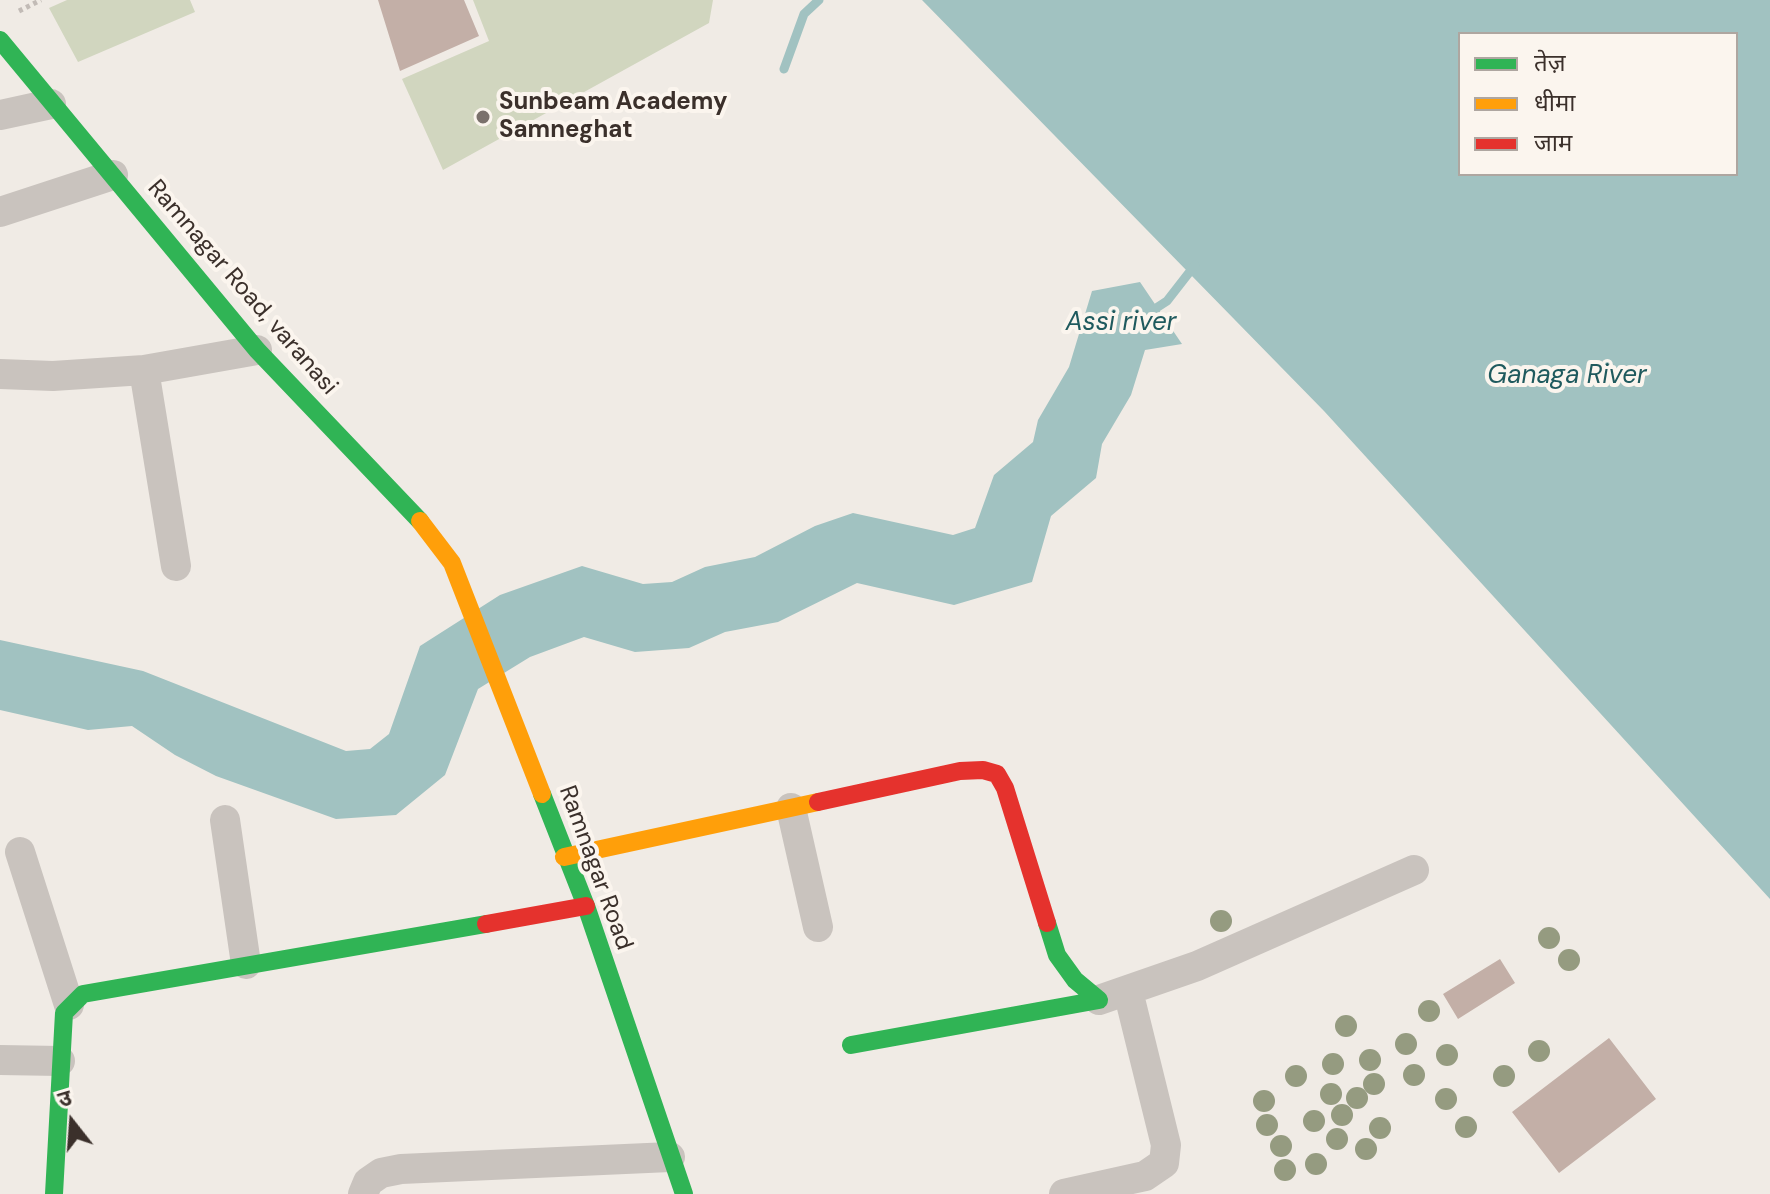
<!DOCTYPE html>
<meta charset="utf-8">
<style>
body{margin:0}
#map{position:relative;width:1770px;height:1194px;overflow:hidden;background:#f0ebe5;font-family:"DM Sans","Noto Sans Devanagari",sans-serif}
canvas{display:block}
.legend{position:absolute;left:1458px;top:32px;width:280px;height:144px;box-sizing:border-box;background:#fbf5ee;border:2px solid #aea6a0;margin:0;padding:10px 14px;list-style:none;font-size:24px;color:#3b302b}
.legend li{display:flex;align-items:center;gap:16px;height:40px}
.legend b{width:40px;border:2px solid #aea6a0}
.north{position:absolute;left:32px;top:1082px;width:80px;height:80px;-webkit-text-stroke:6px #fbf5ee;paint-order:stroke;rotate:343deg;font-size:22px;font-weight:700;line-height:32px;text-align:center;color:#3b302b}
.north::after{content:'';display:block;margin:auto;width:28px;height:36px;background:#3b302b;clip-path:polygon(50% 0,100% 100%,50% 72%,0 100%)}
</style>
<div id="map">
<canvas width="1770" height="1194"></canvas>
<ul class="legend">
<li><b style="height:10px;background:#30b455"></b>तेज़</li>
<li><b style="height:10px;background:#ff9f0a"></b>धीमा</li>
<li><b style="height:10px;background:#e5322d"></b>जाम</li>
</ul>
<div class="north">उ</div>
</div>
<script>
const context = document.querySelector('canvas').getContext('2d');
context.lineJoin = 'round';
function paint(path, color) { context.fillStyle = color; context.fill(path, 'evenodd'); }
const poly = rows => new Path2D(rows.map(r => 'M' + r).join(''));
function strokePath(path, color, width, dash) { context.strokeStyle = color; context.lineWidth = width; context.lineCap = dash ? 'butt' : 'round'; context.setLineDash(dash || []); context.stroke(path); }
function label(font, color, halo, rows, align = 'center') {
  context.font = font + ' "DM Sans",sans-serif'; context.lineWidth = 8; context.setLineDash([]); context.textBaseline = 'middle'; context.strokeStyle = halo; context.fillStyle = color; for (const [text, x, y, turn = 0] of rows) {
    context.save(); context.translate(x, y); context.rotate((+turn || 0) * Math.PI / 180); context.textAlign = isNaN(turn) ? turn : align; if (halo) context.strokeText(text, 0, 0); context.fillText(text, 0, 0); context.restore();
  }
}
paint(poly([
 [67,0,190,0,195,12,78,62,49,8],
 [473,0,713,0,709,23,443,170,402,79,489,41]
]), '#d1d6bf');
paint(poly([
 [922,0,1770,0,1770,899,1324,411],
 [1736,34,1736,174,1460,174,1460,34],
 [1140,282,1182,344,1145,350,1131,395,1102,444,1096,478,1051,516,1032,582,954,605,857,583,778,622,725,632,689,648,635,652,584,637,530,657,478,689,445,775,396,815,336,819,216,776,175,755,132,726,88,730,0,710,0,640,143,671,346,751,370,749,389,734,420,646,500,595,582,566,643,584,672,582,705,567,755,557,815,526,853,513,953,535,975,528,994,475,1033,442,1038,420,1069,367,1092,291]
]), '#a1c2c1');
strokePath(poly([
 [784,69,804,14,819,0],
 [1147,314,1167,301,1195,265]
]), '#a1c2c1', 9);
paint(poly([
 [378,0,464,0,479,36,400,71],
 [1500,959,1515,983,1458,1019,1443,994],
 [1609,1038,1656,1099,1559,1173,1512,1112]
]), '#c3afa7');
strokePath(poly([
 [19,11,41,0]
]), '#c2bbb6', 5, [4, 4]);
strokePath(poly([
 [0,115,51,104],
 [0,212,113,175],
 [144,370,176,566],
 [0,374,53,376,144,370,257,350],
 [791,808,818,927],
 [225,820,246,964],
 [20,852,69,1005],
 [1099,1000,1197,966,1414,870],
 [0,1060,60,1061],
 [363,1194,368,1182,381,1173,401,1169,670,1157],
 [1064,1194,1145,1176,1164,1163,1166,1145,1128,991]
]), '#c9c3be', 30);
strokePath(poly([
 [0,40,257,350,420,521],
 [542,794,586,906,684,1194],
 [851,1045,1099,1000,1075,980,1057,955,1047,923],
 [54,1194,64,1013,83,994,486,924]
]), '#30b455', 18);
strokePath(poly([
 [420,521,452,563,542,794],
 [564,857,818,802]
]), '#ff9f0a', 18);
strokePath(poly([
 [818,802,960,771,983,770,997,774,1005,788,1047,923],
 [486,924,586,906]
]), '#e5322d', 18);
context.fillStyle = '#959b80';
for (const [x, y] of [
 [1221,921],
 [1549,938],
 [1569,960],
 [1429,1011],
 [1346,1026],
 [1406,1044],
 [1539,1051],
 [1447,1055],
 [1370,1060],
 [1333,1064],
 [1414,1075],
 [1296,1076],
 [1504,1076],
 [1374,1084],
 [1331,1094],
 [1357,1098],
 [1446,1099],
 [1264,1101],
 [1342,1115],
 [1314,1121],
 [1267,1125],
 [1466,1127],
 [1380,1128],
 [1337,1139],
 [1281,1146],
 [1366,1149],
 [1316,1164],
 [1285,1170]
]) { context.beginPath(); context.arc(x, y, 11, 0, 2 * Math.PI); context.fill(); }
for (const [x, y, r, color] of [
 [483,117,8,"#7a716c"]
]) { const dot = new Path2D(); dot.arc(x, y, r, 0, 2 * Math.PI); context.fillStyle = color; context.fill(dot); strokePath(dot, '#fbf5ee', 3); }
label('bold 24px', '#3b302b', '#fbf5ee', [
 ["Sunbeam Academy",499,103],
 ["Samneghat",499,131]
], 'left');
label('24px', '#3b302b', '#fbf5ee', [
 ["Ramnagar Road, varanasi",242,288,49],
 ["Ramnagar Road",595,868,70]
]);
label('italic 26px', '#1f5a5e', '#fbf5ee', [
 ["Assi river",1121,323],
 ["Ganaga River",1567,376]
]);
</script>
